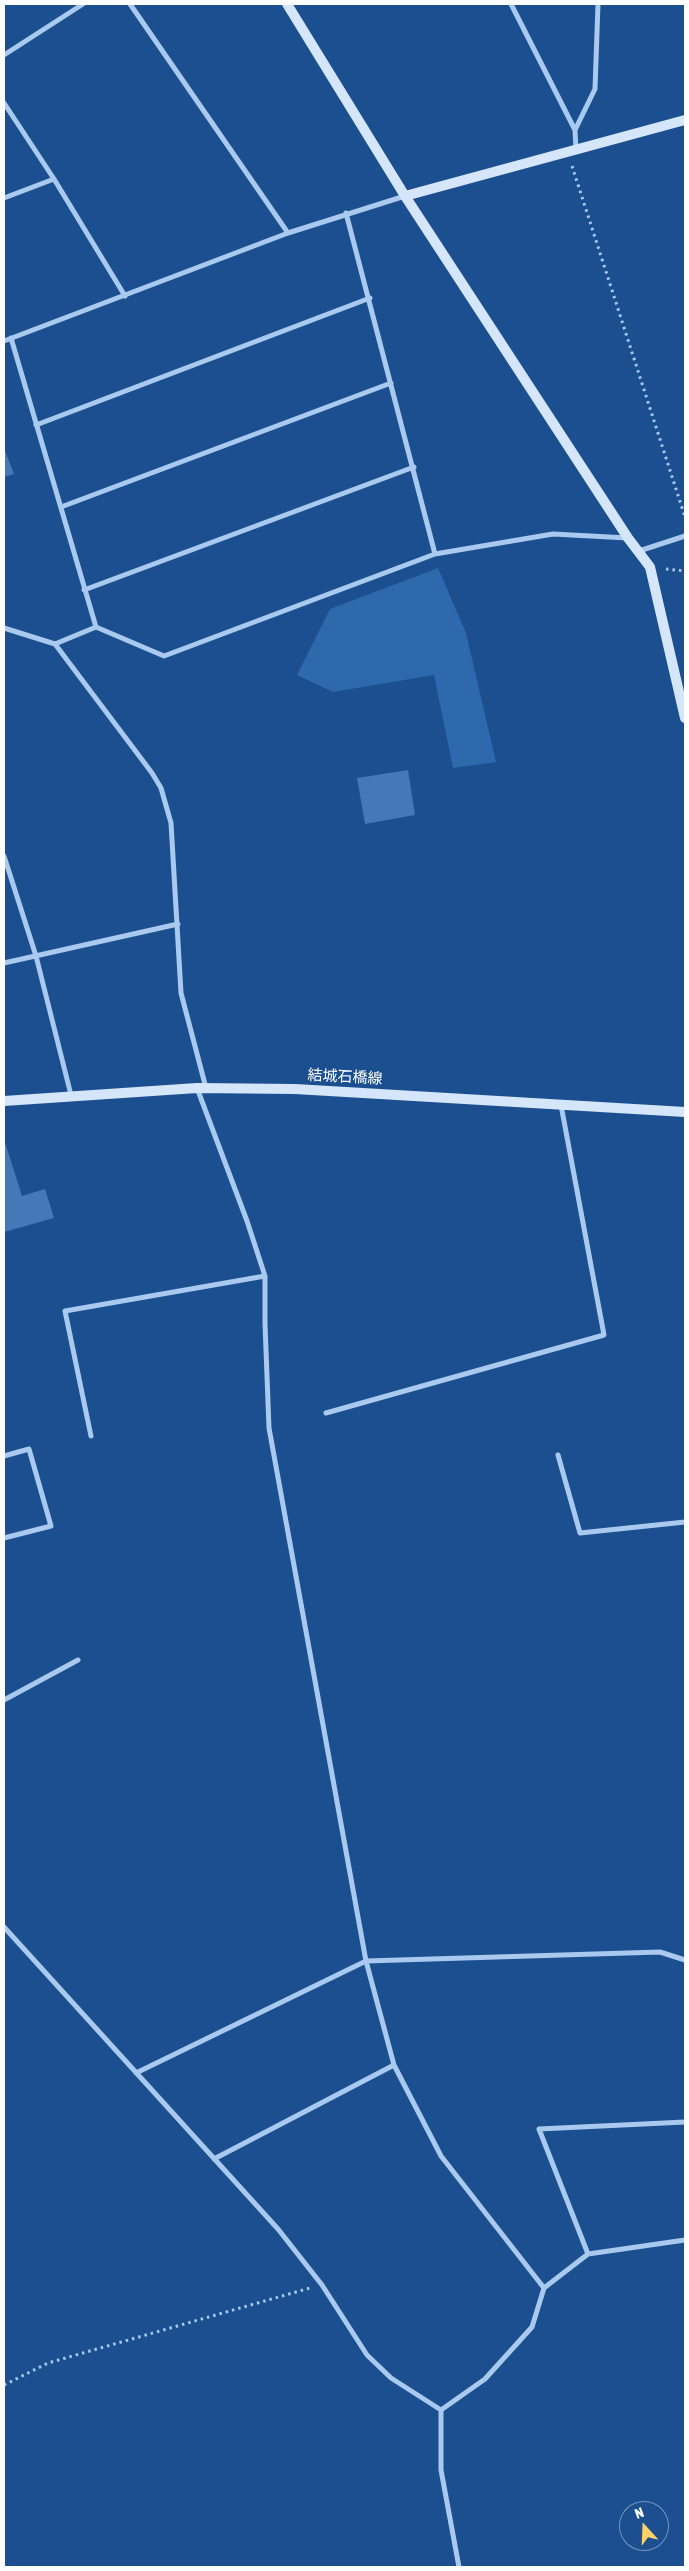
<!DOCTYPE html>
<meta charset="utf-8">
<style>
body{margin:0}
#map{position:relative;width:689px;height:2571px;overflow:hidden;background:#1b4f8f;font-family:"Asap Condensed",sans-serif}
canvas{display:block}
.frame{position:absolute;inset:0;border:5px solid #fff;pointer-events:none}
.north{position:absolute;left:619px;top:2501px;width:50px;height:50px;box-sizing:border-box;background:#1b4f8f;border:1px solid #7695bc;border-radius:50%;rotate:340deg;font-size:14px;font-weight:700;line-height:20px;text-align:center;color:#fff}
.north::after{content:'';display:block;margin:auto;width:18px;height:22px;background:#ffd166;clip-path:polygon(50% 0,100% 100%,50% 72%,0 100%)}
</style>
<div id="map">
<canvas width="689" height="2571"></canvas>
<div class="frame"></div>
<div class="north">N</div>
</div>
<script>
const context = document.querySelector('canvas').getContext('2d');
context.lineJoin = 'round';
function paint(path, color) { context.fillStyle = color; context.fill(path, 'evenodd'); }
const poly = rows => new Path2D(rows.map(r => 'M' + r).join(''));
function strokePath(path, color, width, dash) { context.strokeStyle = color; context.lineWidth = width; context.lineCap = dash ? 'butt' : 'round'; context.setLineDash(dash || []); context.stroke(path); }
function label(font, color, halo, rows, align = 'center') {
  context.font = font + ' "Asap Condensed","Noto Sans JP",sans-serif'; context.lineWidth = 5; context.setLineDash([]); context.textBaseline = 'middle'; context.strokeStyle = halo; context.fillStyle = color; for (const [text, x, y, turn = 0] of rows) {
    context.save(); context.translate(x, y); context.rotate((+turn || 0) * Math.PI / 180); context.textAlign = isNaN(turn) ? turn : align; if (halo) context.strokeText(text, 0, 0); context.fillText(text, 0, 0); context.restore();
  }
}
paint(poly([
 [438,568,466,633,496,762,453,768,434,675,333,692,297,675,330,609]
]), '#2e69ad');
paint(poly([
 [4,448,14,474,4,477],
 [408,770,415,815,365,824,357,778],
 [4,1139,22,1196,45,1189,54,1218,4,1232]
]), '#4478b7');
strokePath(poly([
 [572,166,685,517],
 [666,569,685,571],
 [4,2385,48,2363,310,2288]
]), '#a9c9ee', 3, [2.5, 4]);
strokePath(poly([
 [130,4,288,233],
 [511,4,575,130],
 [4,55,83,4],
 [4,103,54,179,125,296],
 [576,150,575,130,595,89,598,4],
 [4,198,54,179],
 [346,213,435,554],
 [11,338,96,627,164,656,435,554,553,534,628,538],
 [4,341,288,233,405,196],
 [36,425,370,298],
 [61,507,391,383],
 [639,551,685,536],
 [84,590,414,467],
 [4,628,55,644,152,773,161,788,171,823,181,993,206,1088],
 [55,644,96,627],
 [4,856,36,956,71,1095],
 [4,963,178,924],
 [197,1088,247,1221,265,1276,265,1324,269,1428,366,1961,394,2065,441,2156,544,2288],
 [326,1413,604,1335,561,1105],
 [91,1436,65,1311,265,1276],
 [558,1455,580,1533,685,1522],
 [4,1456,29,1449,51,1526,4,1538],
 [4,1700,78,1660],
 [4,1927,278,2229,322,2285,367,2355,391,2378,441,2410],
 [136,2073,366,1961,660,1952,685,1960],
 [214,2159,394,2065],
 [588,2254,539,2129,685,2122],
 [441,2410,485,2379,532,2327,544,2288,588,2254,685,2240],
 [441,2410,441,2470,459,2567]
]), '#a9c9ee', 5);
strokePath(poly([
 [287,4,405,196,628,538,650,567,685,718],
 [405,196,685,120],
 [4,1101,197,1088,295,1089,685,1112]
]), '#d6e6fa', 10);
label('15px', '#fff', '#1b4f8f', [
 ["結城石橋線",345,1077,3]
]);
</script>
